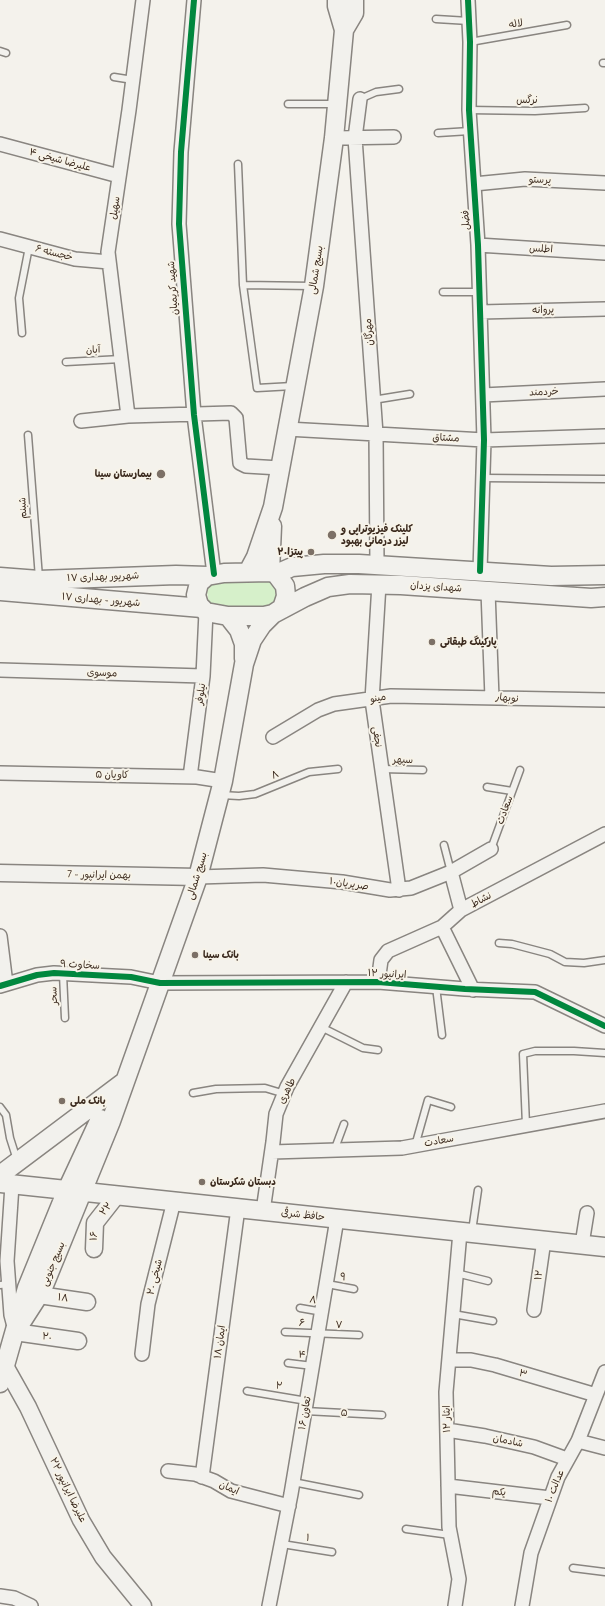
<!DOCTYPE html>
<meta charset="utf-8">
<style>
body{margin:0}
canvas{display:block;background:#f4f2ec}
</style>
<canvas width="605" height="1606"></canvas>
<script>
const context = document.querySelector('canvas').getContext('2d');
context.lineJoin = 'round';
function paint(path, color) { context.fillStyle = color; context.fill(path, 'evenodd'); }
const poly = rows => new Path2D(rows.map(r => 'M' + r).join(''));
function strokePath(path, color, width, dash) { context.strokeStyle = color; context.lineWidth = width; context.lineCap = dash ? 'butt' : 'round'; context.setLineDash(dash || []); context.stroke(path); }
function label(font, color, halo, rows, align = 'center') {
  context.font = font + ' Delius,"Playpen Sans Arabic",sans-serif'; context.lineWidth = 4; context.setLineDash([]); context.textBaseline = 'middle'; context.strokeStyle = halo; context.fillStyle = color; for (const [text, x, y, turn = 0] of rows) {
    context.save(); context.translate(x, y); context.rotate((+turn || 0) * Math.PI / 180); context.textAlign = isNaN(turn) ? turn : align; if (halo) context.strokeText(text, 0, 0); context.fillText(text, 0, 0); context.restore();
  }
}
paint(poly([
 [260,578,272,583,277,590,276,600,269,608,219,607,209,603,207,592,209,583]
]), '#d6f0ca');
const service = poly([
 [436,19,469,21],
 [470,42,567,25],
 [0,51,6,53],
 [603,63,605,63],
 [114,77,133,80],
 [360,99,376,92,399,89],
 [288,104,336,104],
 [469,110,535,111,585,108],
 [438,133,470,131],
 [238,164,243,285,312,286],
 [243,285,257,388,293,386],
 [443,292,479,292],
 [22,333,19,298,29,247],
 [66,362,121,359],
 [373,400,410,394],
 [28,435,39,578],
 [483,478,605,479],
 [382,769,423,770],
 [487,787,512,791],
 [221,795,239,796,255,794,309,772,338,769],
 [444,845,451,872],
 [491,849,520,770],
 [499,943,512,944,550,954,565,962,584,963,605,960],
 [63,974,65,1018],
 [436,987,442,1035],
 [321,1027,363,1048,378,1050],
 [193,1093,216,1089,265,1088,285,1094],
 [0,1107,6,1115,10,1138,17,1160],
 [526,1125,523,1054,535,1051,574,1051,605,1053],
 [415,1146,428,1100,451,1107],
 [334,1151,344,1124],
 [472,1231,478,1190],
 [456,1273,488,1281],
 [327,1284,354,1289],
 [0,1285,8,1284],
 [300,1308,323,1312],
 [453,1314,493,1321],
 [285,1332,359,1335],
 [288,1363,313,1366],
 [247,1391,307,1401],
 [305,1411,382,1415],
 [293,1482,359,1495],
 [406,1529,450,1535],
 [282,1544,332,1552],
 [573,1568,605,1572]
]);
const minor = poly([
 [194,0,181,152,179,224,194,415,214,574],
 [468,0,470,42,469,110,478,245,484,440,480,571],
 [360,99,355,138,376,434,377,565],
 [334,138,394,137],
 [0,144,119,176],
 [474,184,525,179,605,183],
 [0,239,75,259,109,262],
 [478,245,605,253],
 [480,312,605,309],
 [483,395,605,389],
 [128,416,108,252,129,110,143,0],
 [81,421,128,416,231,413,236,418,240,463,246,466,280,468],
 [287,429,484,440,605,436],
 [379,584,372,700,399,890],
 [488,591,492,698],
 [0,670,203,676],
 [273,737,318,710,334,704,391,696,605,700],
 [0,773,197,777,223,781],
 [190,777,203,676,206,612],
 [451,872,461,910],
 [198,877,263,875,342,882,390,890,411,888,451,872,491,849],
 [442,927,473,990],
 [0,936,6,984],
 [378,982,381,960,388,951,442,927,461,910,605,834],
 [0,986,37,975,54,973,131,977,160,983,378,982,465,989,535,992,605,1026],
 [272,1152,402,1148,605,1111],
 [12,1185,7,1261,11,1315,15,1330],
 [263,1211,273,1142,276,1114,287,1087,346,982],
 [582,1244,587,1213],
 [534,1310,544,1240],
 [142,1354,148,1304,174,1201],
 [449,1360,471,1360,495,1365,596,1395],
 [447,1430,485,1436,534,1447,567,1459],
 [578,1441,605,1448],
 [168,1471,195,1474,214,1481,231,1491,289,1506],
 [202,1477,238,1208],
 [448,1486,550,1498],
 [0,1596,14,1598,31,1606],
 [269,1606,291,1494,337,1219],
 [455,1606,459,1579,449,1527,446,1392,460,1232],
 [522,1606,531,1553,558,1477,578,1441,605,1372]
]);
const tertiary = poly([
 [0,873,198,877],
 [95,1223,117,1195],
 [94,1249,95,1223],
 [39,1295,87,1302],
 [15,1332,78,1341],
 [5,1366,28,1407,81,1520,103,1557,143,1606]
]);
const secondary = poly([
 [344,30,354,13,354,0],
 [248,572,256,557,273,507,314,286,334,138,344,30,337,6,337,0],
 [270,572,276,574,285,586,286,596,282,608,273,614,264,616,228,616,206,612,199,605,196,595,199,583,207,576,224,573,270,572],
 [270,572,272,526],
 [276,574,292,567,324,564,359,564,551,576,605,575],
 [0,577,39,580,176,575,207,576],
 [0,591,202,608],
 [228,616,239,630,244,644,244,659],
 [0,1175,124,1082],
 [0,1183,605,1247],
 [15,1332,42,1290,111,1121,198,877,223,781,244,664,252,640,262,625,273,614,305,597,328,587,350,584,401,585,591,598,605,597],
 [0,1383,27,1288,67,1190,100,1119]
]);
strokePath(service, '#898580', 9);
strokePath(minor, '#898580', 16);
strokePath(tertiary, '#898580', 19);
strokePath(secondary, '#898580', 21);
strokePath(service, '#f2f1ed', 6);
strokePath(minor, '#f2f1ed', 13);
strokePath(tertiary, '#f2f1ed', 16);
strokePath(secondary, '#f2f1ed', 18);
strokePath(poly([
 [194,0,181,152,179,224,194,415,214,574],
 [468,0,470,42,469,110,478,245,484,440,480,571],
 [0,986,37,975,54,973,131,977,160,983,378,982,465,989,535,992,605,1026]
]), '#00873e', 6);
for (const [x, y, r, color] of [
 [161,474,5,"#7c7066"],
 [332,535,5,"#7c7066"],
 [311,552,4,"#7c7066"],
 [432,642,4,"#7c7066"],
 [195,955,4,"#7c7066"],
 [62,1101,4,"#7c7066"],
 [202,1182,4,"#7c7066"]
]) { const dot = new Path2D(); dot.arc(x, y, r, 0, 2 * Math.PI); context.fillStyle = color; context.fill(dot); strokePath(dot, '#f7f3e8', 1.5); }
label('10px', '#3b2a1e', '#f7f3e8', [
 ["لاله",516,24,-10],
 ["نرگس",527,100],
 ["علیرضا شیخی ۴",60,160,15],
 ["پرستو",540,180,1],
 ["سهیل",115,208,-82],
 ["فضل",466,220,-93],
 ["اطلس",541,249,3],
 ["خجسته ۶",54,253,14],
 ["بسیج شمالی",316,270,-81],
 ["شهید کریمیان",173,288,-94],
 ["پروانه",543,310,-2],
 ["مهرگان",369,332,-94],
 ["آبان",93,350,-3],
 ["خردمند",544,392,-3],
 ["مشتاق",446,438,3],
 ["شبنم",23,508,-94],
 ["۱۷ شهریور بهداری",103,577,-2],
 ["شهدای یزدان",436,587,4],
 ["۱۷ شهریور - بهداری",101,600,5],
 ["موسوی",102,673,2],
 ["نیلوفر",201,694,-82],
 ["مینو",378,698,-10],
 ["نوبهار",507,698,5],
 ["نجفی",377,737,82],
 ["سپهر",403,760,1],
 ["کاویان ۵",112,775,1],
 ["۸",275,775,-24],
 ["سعادت",505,810,-70],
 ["بهمن ایرانپور - 7",99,875,1],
 ["بسیج شمالی",197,876,-73],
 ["صریریان۱۰",349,884,8],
 ["نشاط",481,900,-28],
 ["سخاوت ۹",80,965,3],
 ["ایرانپور ۱۲",387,974,3],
 ["سحر",54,996,-93],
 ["طاهری",287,1091,-65],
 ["سعادت",439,1141,-10],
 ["۲۲",106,1209,-52],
 ["حافظ شرقی",303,1215,6],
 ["۱۶",94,1236,-86],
 ["بسیج جنوبی",53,1264,-67],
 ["۱۲",539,1275,-82],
 ["شیخی ۲۰",155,1277,-76],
 ["۹",343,1277,12],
 ["۱۸",63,1298,8],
 ["۸",313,1300,10],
 ["۶",302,1323,2],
 ["۷",339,1325,2],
 ["۲۰",47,1337,8],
 ["ایمان ۱۸",220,1342,-82],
 ["۴",302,1355,7],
 ["۳",523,1374,18],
 ["۲",279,1386,9],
 ["تعاون ۱۶",305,1413,-80],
 ["۵",344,1413,3],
 ["ایثار ۱۲",447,1419,-91],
 ["شادمان",508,1441,12],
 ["عدالت ۱۰",555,1486,-68],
 ["ایمان",229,1488,24],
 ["علیرضا ایرانپور ۲۲",68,1490,64],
 ["یکم",499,1492,7],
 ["۱",308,1538,8]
]);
label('bold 10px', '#3b2a1e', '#f7f3e8', [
 ["بیمارستان سینا",152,474,"right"],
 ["کلینک فیزیوتراپی و",341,529],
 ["لیزر درمانی بهبود",341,541],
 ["پیتزا۲۰",303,552,"right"],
 ["پارکینگ طبقاتی",440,642],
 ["بانک سینا",203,955],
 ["بانک ملی",70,1101],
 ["دبستان شکرستان",210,1182]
], 'left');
</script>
